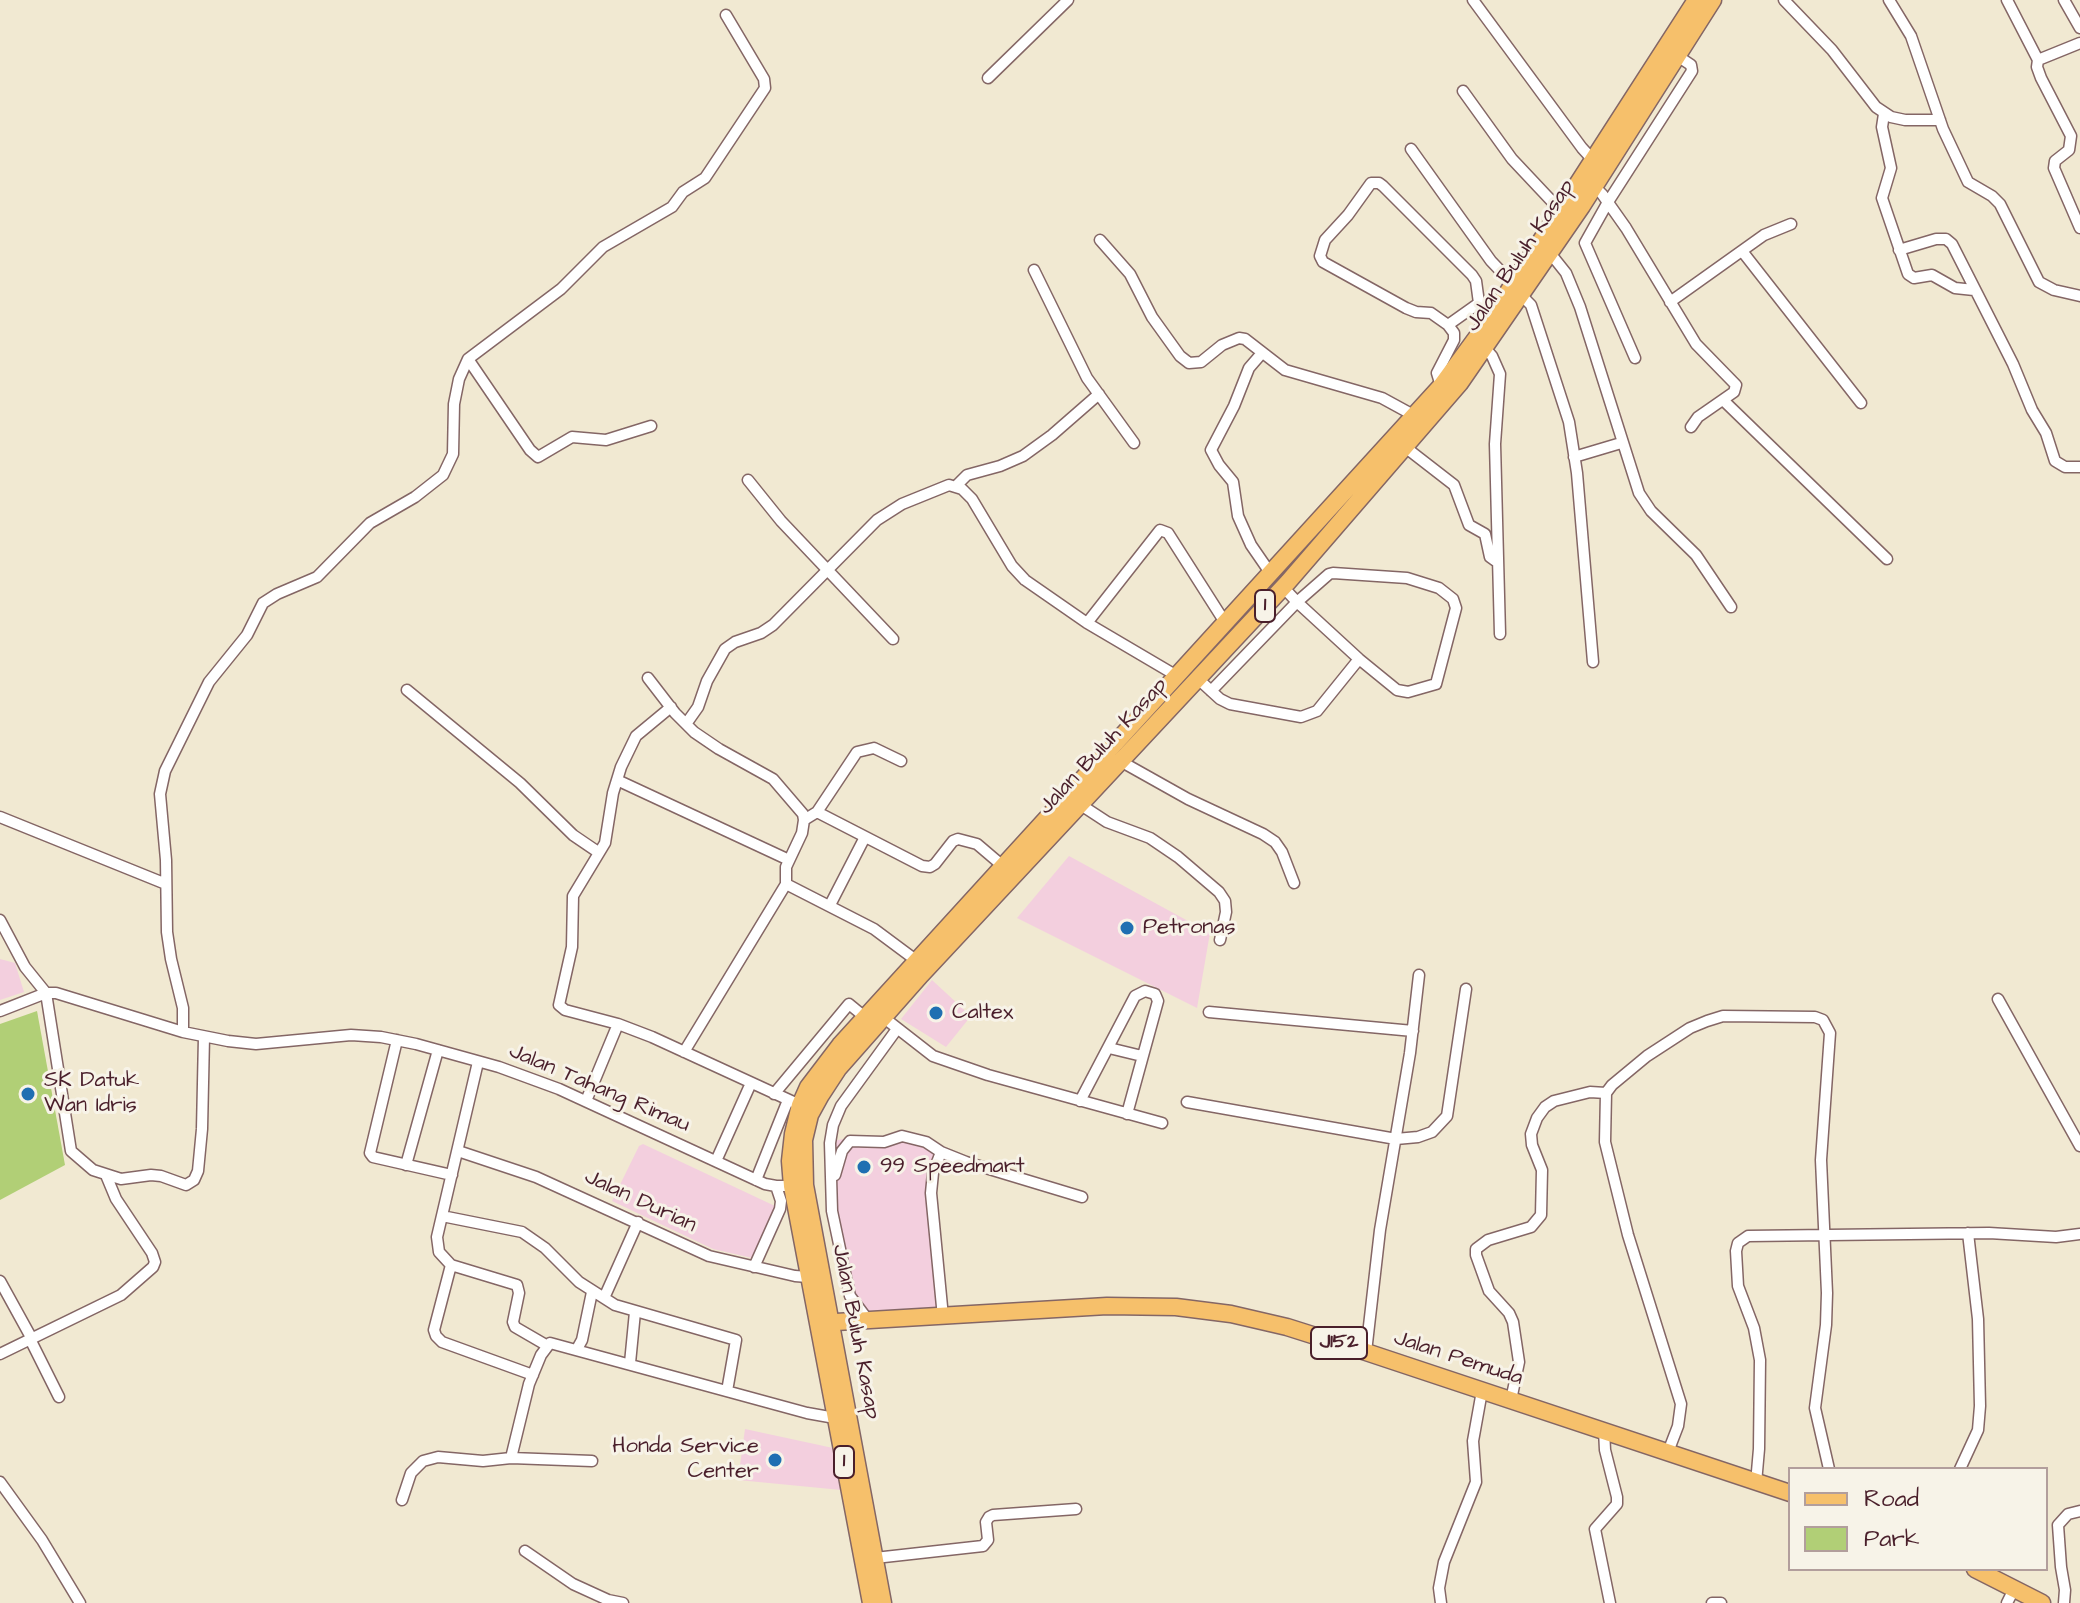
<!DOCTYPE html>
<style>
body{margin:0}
#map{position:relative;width:2080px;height:1603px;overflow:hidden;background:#f1e9d2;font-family:"Architects Daughter",sans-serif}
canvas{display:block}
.legend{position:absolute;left:1788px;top:1467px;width:260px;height:104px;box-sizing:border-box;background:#f7f3e8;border:2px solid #b29e9c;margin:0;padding:10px 14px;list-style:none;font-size:24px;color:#4a1f2b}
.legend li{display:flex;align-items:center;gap:16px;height:40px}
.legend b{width:40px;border:2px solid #b29e9c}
</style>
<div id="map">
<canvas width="2080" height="1603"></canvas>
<ul class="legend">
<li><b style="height:10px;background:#f6c06b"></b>Road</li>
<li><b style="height:22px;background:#b1cf76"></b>Park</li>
</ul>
</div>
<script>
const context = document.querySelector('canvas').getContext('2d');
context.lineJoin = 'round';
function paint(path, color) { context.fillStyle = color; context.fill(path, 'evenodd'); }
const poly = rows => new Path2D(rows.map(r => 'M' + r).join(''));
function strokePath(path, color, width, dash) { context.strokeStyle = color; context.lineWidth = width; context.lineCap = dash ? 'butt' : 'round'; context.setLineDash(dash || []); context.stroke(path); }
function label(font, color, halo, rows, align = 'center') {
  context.font = font + ' "Architects Daughter",sans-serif'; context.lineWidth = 6; context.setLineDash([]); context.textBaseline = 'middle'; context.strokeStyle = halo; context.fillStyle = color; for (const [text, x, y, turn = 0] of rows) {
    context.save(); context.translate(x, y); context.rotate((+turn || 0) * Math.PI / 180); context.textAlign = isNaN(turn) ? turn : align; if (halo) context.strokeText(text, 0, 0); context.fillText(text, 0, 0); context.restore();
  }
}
paint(poly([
 [1069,856,1210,933,1197,1008,1017,918],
 [0,959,15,963,24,992,0,1000],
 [932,980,971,1016,946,1047,901,1019],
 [854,1137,933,1141,946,1150,937,1172,934,1196,947,1313,849,1314,828,1213,827,1142],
 [643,1144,775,1206,752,1258,713,1249,612,1201,639,1146],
 [745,1429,833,1448,841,1490,738,1480]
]), '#f3cfde');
paint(poly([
 [37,1011,65,1165,0,1200,0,1024]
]), '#b1cf76');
const minor = poly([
 [1473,0,1582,148,1593,160],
 [1784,0,1832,50,1876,107,1891,117,1905,120,1940,120],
 [1889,0,1911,36,1943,129,1968,182,1992,196,2000,204,2039,282,2054,290,2080,296],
 [2007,0,2038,60,2080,43],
 [2064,0,2080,28],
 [2038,60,2037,67,2041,78,2071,136,2069,150,2055,161,2054,168,2080,228],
 [988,78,1068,0],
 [1463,91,1512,159,1560,210],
 [1884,114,1882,127,1891,168,1882,198,1908,274,1914,278,1932,275,1955,288,1974,290],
 [1411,149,1491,261,1513,284],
 [1594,186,1602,194,1626,228,1696,344,1736,385,1734,392,1698,417,1691,427],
 [1100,240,1130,274,1152,317,1180,356,1189,363,1201,362,1222,345,1239,338,1245,339,1285,370,1382,398,1415,416],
 [1899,250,1936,239,1946,239,1952,244,2013,364,2032,410,2046,433,2055,461,2065,467,2080,467],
 [1742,251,1861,403],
 [1550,253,1566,273,1580,307,1639,493,1651,511,1696,555,1731,607],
 [1034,270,1087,378,1134,443],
 [1521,295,1531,305,1569,422,1577,473,1593,662],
 [1670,302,1764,235,1791,224],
 [1448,325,1479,303],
 [1485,348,1492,356,1500,374,1495,444,1500,634],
 [1262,353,1249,368,1234,406,1211,450,1219,465,1233,482,1238,516,1251,545,1271,574],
 [1635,358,1585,243,1608,202,1692,71,1691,65,1676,55],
 [468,359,530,450,538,457,572,437,606,440,651,426],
 [1441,386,1437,373,1454,340,1454,333,1448,325,1431,313,1416,312,1406,308,1323,262,1320,256,1325,240,1348,215,1371,183,1379,183,1383,186,1472,275,1476,281,1479,303,1493,315],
 [1723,400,1887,559],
 [1405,447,1454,485,1469,525,1485,534,1490,557,1497,562],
 [1574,457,1621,443],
 [748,480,781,521,893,639],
 [956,486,967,475,1000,466,1023,456,1052,435,1099,394],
 [1087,623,1160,530,1168,533,1226,624],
 [648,678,675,713,694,732,719,749,773,779,803,814,804,820,802,833,786,867,786,884,684,1052],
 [1197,678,1220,699,1230,704,1301,717,1317,711,1359,659],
 [407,690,520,783,573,835,598,852],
 [1211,691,1297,602,1329,574,1333,573,1407,578,1439,588,1453,599,1456,608,1436,684,1408,692,1397,690,1359,659,1297,602,1283,587],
 [671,707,636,736,621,767,613,793,605,843,573,896,572,947,559,1005,565,1010,618,1024,652,1037,800,1105],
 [686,724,698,707,707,681,725,649,735,642,761,633,773,625,877,520,902,504,949,485,962,489,972,499,1012,566,1025,580,1087,623,1177,676],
 [1122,762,1188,799,1263,834,1275,842,1282,852,1294,883],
 [617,780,789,860],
 [1081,805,1107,822,1150,838,1178,857,1219,892,1225,901,1226,912,1220,940],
 [817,812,922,866,930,867,935,864,953,841,958,839,977,844,1004,867],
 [0,817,166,884],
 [804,820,817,812,857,752,874,748,901,761],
 [786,884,874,929,917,961],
 [830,905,865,837],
 [0,920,25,967,46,993,71,1151,93,1170,121,1179,151,1175,161,1176,186,1185,194,1180,198,1171,202,1129,204,1037],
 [1998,999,2080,1146],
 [0,1011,46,993,56,993,183,1032,228,1041,256,1044,351,1035,381,1037,416,1044,499,1067,559,1089,765,1184,776,1186,795,1186],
 [1209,1012,1413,1031],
 [883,1017,933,1056,988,1075,1162,1123],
 [183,1032,183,1008,171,959,167,932,166,860,160,794,165,771,209,682,247,635,263,603,277,594,317,577,370,523,415,497,443,475,453,454,454,404,459,379,468,359,561,289,603,247,672,207,683,192,705,178,765,88,764,79,726,15],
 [397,1040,370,1153,373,1157,452,1175],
 [1109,1048,1142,1056],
 [478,1062,437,1237,439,1252,451,1265,434,1330,436,1336,442,1342,533,1375],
 [774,1094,849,1004,866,1018],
 [586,1101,618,1024],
 [1080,1101,1135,996,1145,991,1155,994,1158,1001,1127,1114],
 [1187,1102,1396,1139,1418,1137,1432,1132,1447,1116,1466,989],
 [458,1151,536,1177,709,1256,795,1276,808,1277],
 [941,1152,933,1173,931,1193,943,1317],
 [716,1161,751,1083],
 [406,1165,438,1050],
 [835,1175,842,1151,850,1141,884,1142,902,1136,926,1142,941,1152,966,1162,1082,1197],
 [756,1180,788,1100],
 [442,1216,522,1232,545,1248,579,1282,615,1305,736,1340,727,1391],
 [451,1265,517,1285,519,1293,513,1322,515,1327,546,1345],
 [754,1267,780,1209,781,1201,776,1186],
 [0,1281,32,1339],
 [604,1298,638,1222],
 [868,1320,850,1296,832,1211,830,1143,833,1125,841,1106,897,1029],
 [30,1339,59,1397],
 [577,1349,582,1340,592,1292],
 [1366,1352,1380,1230,1410,1053,1419,975],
 [0,1354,121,1295,153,1267,155,1262,152,1253,116,1199,106,1175],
 [630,1363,635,1312],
 [1511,1400,1519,1362,1513,1322,1509,1313,1489,1291,1476,1255,1476,1249,1488,1240,1531,1227,1541,1215,1542,1170,1532,1145,1531,1134,1537,1118,1545,1107,1554,1101,1590,1092,1606,1093],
 [1604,1430,1605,1450,1617,1497,1617,1504,1595,1529,1610,1603],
 [1668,1452,1678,1426,1681,1404,1628,1235,1605,1142,1606,1093,1612,1085,1647,1056,1690,1028,1707,1021,1723,1016,1815,1017,1823,1020,1830,1033,1821,1160,1827,1293,1826,1325,1815,1408,1829,1469],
 [511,1458,529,1384,541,1355,550,1343,807,1413,835,1418],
 [1960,1469,1978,1430,1980,1406,1978,1319,1968,1233],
 [0,1482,42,1540,80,1603],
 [1756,1483,1759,1449,1760,1360,1754,1328,1738,1286,1736,1251,1738,1243,1748,1236,1989,1233,2056,1237,2080,1234],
 [402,1500,411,1473,423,1461,438,1457,483,1461,511,1458,592,1461],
 [525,1551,573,1584,608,1600,623,1603],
 [875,1558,983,1546,988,1540,986,1522,989,1517,993,1515,1076,1509],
 [1441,1603,1439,1588,1444,1562,1476,1482,1473,1441,1482,1391],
 [1712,1603,1721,1603],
 [2007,1603,2014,1589],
 [2064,1603,2065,1590,2061,1567,2058,1525,2068,1514,2080,1511]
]);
const primary = poly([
 [819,1323,1107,1306,1176,1307,1231,1314,1287,1327,1366,1352,1790,1493],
 [1975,1569,2042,1603]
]);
const trunk = poly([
 [871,1603,792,1186,790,1161,793,1134,800,1105,808,1087,840,1045,1441,386,1493,315,1696,0],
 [883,1603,805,1185,804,1140,810,1115,821,1095,838,1069,921,975,1288,582,1460,383,1582,206,1713,0]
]);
strokePath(minor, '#846665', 13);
strokePath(primary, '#846665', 19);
strokePath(trunk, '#846665', 19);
strokePath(minor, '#fff', 10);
strokePath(primary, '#f6c06b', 16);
strokePath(trunk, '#f6c06b', 16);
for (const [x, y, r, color] of [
 [1127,928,8,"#1f6fb2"],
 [936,1013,8,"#1f6fb2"],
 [28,1094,8,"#1f6fb2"],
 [864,1167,8,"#1f6fb2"],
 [775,1460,8,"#1f6fb2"]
]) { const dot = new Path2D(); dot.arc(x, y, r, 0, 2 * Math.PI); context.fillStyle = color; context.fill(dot); strokePath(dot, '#f7f3e8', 3); }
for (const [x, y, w] of [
 [1265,606,20],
 [1339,1343,56],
 [844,1462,20]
]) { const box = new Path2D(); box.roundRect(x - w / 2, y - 16, w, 32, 6); context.fillStyle = '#f7f3e8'; context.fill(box); strokePath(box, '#4a1f2b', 2); }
label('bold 20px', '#4a1f2b', null, [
 ["1",1265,606],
 ["J152",1339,1343],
 ["1",844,1462]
]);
label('22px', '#4a1f2b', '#f7f3e8', [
 ["Jalan Buluh Kasap",1521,256,-56],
 ["Jalan Buluh Kasap",1104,747,-47],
 ["Jalan Tahang Rimau",599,1089,23],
 ["Jalan Durian",640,1202,25],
 ["Jalan Buluh Kasap",855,1332,79],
 ["Jalan Pemuda",1458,1359,18]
]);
label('22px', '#4a1f2b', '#f7f3e8', [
 ["Petronas",1143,928],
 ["Caltex",952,1013],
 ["SK Datuk",44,1081],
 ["Wan Idris",44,1106],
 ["99 Speedmart",880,1167],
 ["Honda Service",759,1447,"right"],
 ["Center",759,1472,"right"]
], 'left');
</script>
